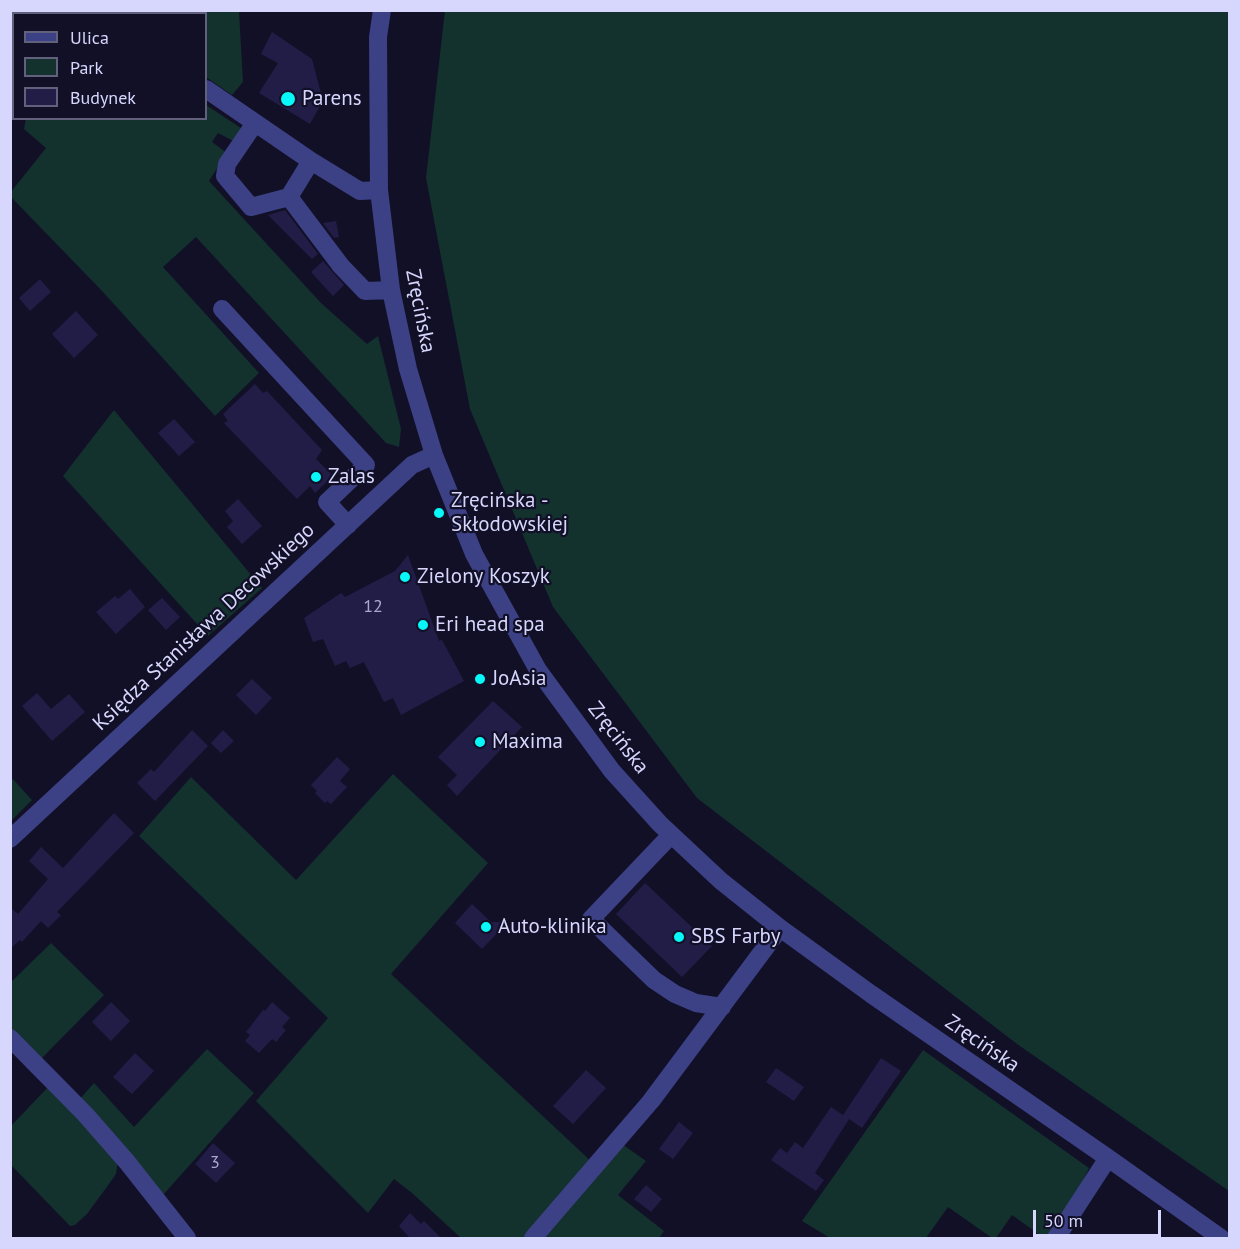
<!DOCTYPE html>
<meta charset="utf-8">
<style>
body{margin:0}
#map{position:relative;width:1240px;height:1249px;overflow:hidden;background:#121027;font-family:"PT Sans",sans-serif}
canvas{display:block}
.frame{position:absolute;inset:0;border:12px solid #d7d7fe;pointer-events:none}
.legend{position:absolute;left:12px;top:12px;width:195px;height:108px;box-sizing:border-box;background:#121027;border:2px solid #61607d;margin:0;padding:8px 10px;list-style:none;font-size:18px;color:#d7d7fe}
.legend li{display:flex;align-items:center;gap:12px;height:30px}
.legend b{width:30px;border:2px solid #61607d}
.scale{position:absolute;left:1033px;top:1210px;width:128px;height:27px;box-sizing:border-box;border:3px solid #d7d7fe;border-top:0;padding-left:8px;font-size:18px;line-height:21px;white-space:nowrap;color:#d7d7fe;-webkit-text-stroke:4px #121027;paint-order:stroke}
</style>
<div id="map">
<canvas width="1240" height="1249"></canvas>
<div class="frame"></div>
<ul class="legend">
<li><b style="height:8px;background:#3c4084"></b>Ulica</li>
<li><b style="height:16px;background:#13312d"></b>Park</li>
<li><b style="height:16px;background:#211d47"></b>Budynek</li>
</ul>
<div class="scale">50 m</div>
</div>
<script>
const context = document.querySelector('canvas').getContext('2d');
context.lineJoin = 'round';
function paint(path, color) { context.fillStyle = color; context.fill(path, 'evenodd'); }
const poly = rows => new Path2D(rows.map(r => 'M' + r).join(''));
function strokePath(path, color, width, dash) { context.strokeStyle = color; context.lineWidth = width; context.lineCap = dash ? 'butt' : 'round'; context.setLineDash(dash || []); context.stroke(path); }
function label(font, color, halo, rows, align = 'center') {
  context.font = font + ' "PT Sans",sans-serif'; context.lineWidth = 4.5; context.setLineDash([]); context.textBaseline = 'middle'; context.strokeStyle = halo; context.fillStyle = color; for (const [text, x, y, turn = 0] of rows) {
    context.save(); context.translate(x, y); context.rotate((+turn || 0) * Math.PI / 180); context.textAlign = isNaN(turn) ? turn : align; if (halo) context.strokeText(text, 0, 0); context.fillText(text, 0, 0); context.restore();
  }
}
paint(poly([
 [445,10,1229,11,1229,1191,1017,1044,697,798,553,607,470,409,426,178],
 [105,11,239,11,243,82,232,95,206,77,206,14,110,14],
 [11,18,14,19,13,95,10,93],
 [206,105,244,130,235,142,218,133,212,142,227,153,209,181,321,303,367,344,378,336,401,429,399,447,386,443,196,237,163,267,259,373,215,416,103,292,11,197,10,193,46,148,24,129,26,119,206,118],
 [114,410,262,588,208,636,63,476],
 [393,774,488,863,391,974,593,1163,529,1238,461,1238,412,1193,394,1179,368,1213,256,1101,328,1018,139,836,191,777,296,880],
 [10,776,32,800,11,821,10,821],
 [51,943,104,995,41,1059,11,1030,10,983],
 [207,1049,254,1093,163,1195,78,1101,94,1083,134,1127],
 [923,1050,1089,1168,1081,1185,1049,1238,1044,1238,1012,1215,996,1238,992,1238,948,1207,926,1238,830,1238,802,1221],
 [49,1086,118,1161,116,1174,109,1184,87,1214,75,1225,70,1226,11,1165,10,1127],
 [622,1144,646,1161,618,1195,664,1231,659,1238,541,1238]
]), '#13312d');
paint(poly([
 [272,32,312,59,323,101,310,124,259,93,278,63,261,54],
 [285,210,318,254,312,259,268,215],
 [336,221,339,237,334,238,323,223],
 [323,261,344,285,333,296,311,272],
 [40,279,51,292,30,311,19,298],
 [76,311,98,335,74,358,52,334],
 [255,384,263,393,267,391,322,450,316,459,333,476,315,493,310,486,297,499,224,423,228,421,223,414],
 [174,419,195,442,179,456,158,433],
 [238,499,262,526,242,544,227,527,233,521,225,511],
 [408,555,439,641,442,640,464,681,401,715,393,698,384,702,364,662,350,668,346,661,335,666,323,639,313,642,304,618,341,593,345,597,395,571],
 [130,589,145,607,116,634,96,612,115,596,118,599],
 [162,598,180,617,166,630,148,610],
 [252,679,272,698,256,715,236,695],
 [37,693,51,709,69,694,85,712,52,741,22,706],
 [493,701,522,727,457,796,447,785,457,775,438,757],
 [192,730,208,746,155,801,137,783,151,769,154,772],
 [223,730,234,741,221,753,211,743],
 [337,757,350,769,340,781,347,787,331,804,327,801,325,803,315,793,317,791,311,785],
 [114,813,134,833,57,912,61,915,48,928,41,921,22,942,20,940,10,949,10,907,18,914,48,879,29,861,41,847,63,868],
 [645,883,712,946,682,977,616,914],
 [472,904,491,922,508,922,482,949,455,923],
 [111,1002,130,1021,111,1041,92,1022],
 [272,1002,290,1018,282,1027,286,1030,276,1042,272,1039,259,1053,245,1041,250,1035,246,1032,263,1010,265,1011],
 [135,1053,154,1071,132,1094,113,1077],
 [881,1058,901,1071,862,1128,849,1119,815,1173,824,1180,816,1191,771,1160,780,1148,787,1153,795,1142,803,1148,831,1107,843,1115],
 [776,1068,804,1087,794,1101,766,1082],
 [586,1070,606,1088,573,1124,553,1106],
 [679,1122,693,1133,673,1159,659,1149],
 [213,1143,235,1163,216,1183,195,1164],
 [646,1185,662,1199,651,1212,634,1199],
 [410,1213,421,1224,424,1221,442,1239,407,1239,409,1237,399,1226]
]), '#211d47');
strokePath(poly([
 [84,10,88,14],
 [382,10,378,37,379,190,391,290,408,369,434,455,474,554,538,670,612,771,660,824,721,881,780,928,871,994,1108,1158,1221,1238],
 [206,89,311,161,360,191,379,190],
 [255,123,227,164,225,176,251,207,289,197,311,161],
 [289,197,341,266,365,291,391,290],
 [222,309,366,465,327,502,348,525],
 [671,835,591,919,654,980,675,994,696,1003,722,1007],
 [10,839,412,465,434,455],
 [10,1038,85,1114,127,1162,187,1238],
 [533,1238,651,1101,780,928],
 [1056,1238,1108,1158]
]), '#3c4084', 18);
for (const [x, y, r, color] of [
 [288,99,8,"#08f8f9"],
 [316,477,6,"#08f8f9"],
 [439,513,6,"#08f8f9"],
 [405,577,6,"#08f8f9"],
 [423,625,6,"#08f8f9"],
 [480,679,6,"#08f8f9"],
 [480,742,6,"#08f8f9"],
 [486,927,6,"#08f8f9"],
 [679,937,6,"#08f8f9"]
]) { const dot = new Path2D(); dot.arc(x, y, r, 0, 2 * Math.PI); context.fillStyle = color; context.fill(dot); strokePath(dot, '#121027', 2); }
label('18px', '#aaa8d0', null, [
 ["12",373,607],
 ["3",215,1163]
]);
label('21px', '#d7d7fe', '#121027', [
 ["Parens",302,99],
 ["Zalas",328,477],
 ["Zręcińska -",451,501],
 ["Skłodowskiej",451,525],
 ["Zielony Koszyk",417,577],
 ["Eri head spa",435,625],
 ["JoAsia",492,679],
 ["Maxima",492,742],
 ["Auto-klinika",498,927],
 ["SBS Farby",691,937]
], 'left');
label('21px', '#d7d7fe', '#121027', [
 ["Zręcińska",420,311,79],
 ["Księdza Stanisława Decowskiego",204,627,-43],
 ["Zręcińska",618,738,52],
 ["Zręcińska",982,1044,34]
]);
</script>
